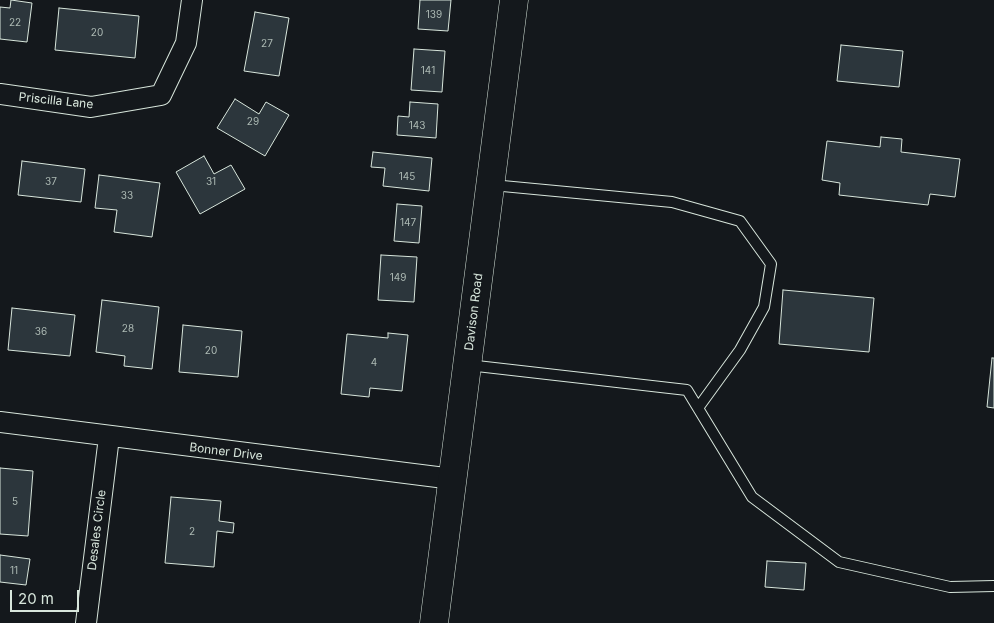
<!DOCTYPE html>
<style>
body{margin:0}
#map{position:relative;width:994px;height:623px;overflow:hidden;background:#14181c;font-family:Inter,sans-serif}
canvas{display:block}
.scale{position:absolute;left:10px;top:590px;width:69px;height:22px;box-sizing:border-box;border:2px solid #d8e6dc;border-top:0;padding-left:6px;font-size:15px;line-height:18px;white-space:nowrap;color:#d8e6dc;-webkit-text-stroke:4px #14181c;paint-order:stroke}
</style>
<div id="map">
<canvas width="994" height="623"></canvas>
<div class="scale">20 m</div>
</div>
<script>
const context = document.querySelector('canvas').getContext('2d');
context.lineJoin = 'round';
function paint(path, color) { context.fillStyle = color; context.fill(path, 'evenodd'); }
const poly = rows => new Path2D(rows.map(r => 'M' + r).join(''));
function strokePath(path, color, width, dash) { context.strokeStyle = color; context.lineWidth = width; context.lineCap = dash ? 'butt' : 'round'; context.setLineDash(dash || []); context.stroke(path); }
function label(font, color, halo, rows, align = 'center') {
  context.font = font + ' Inter,sans-serif'; context.lineWidth = 4; context.setLineDash([]); context.textBaseline = 'middle'; context.strokeStyle = halo; context.fillStyle = color; for (const [text, x, y, turn = 0] of rows) {
    context.save(); context.translate(x, y); context.rotate((+turn || 0) * Math.PI / 180); context.textAlign = isNaN(turn) ? turn : align; if (halo) context.strokeText(text, 0, 0); context.fillText(text, 0, 0); context.restore();
  }
}
const building = poly([
 [11,0,32,3,27,42,0,39,0,7,10,8,11,0],
 [420,0,451,0,448,31,418,29,420,0],
 [59,8,139,16,135,58,55,50,59,8],
 [255,12,289,18,279,76,244,71,255,12],
 [841,45,903,51,899,87,837,81,841,45],
 [414,49,445,51,442,92,411,90,414,49],
 [235,99,259,114,266,102,289,115,265,156,217,128,235,99],
 [410,102,438,104,436,138,397,135,398,116,409,117,410,102],
 [881,137,902,139,901,152,960,159,955,197,930,194,928,205,839,195,840,183,822,180,827,141,880,147,881,137],
 [373,152,432,158,429,191,383,186,385,168,371,167,373,152],
 [204,156,214,174,231,165,245,189,200,214,176,172,204,156],
 [22,161,85,169,81,202,18,195,22,161],
 [99,175,160,183,152,237,114,232,117,210,95,208,99,175],
 [397,204,422,206,419,243,394,241,397,204],
 [381,255,417,257,414,302,378,300,381,255],
 [783,290,874,298,869,352,779,344,783,290],
 [102,300,159,307,152,369,124,366,125,356,96,352,102,300],
 [12,308,75,315,70,356,8,350,12,308],
 [183,325,242,331,238,377,179,372,183,325],
 [388,333,408,335,402,391,370,388,369,397,341,394,347,334,388,338,388,333],
 [992,358,994,358,994,408,987,407,992,358],
 [0,468,33,471,28,536,0,534,0,468],
 [171,497,221,501,219,521,234,523,233,533,217,531,214,567,165,563,171,497],
 [0,555,30,559,26,585,0,582,0,555],
 [767,561,806,563,804,590,765,587,767,561]
]);
paint(building, '#2c363c');
strokePath(building, '#d8e6dc', 1);
const lane = poly([
 [492,185,672,202,740,221,771,264,764,307,740,350,698,408],
 [468,365,687,390,752,497,839,562,950,587,994,586]
]);
const street = poly([
 [0,94,91,107,161,95,186,43,192,0],
 [0,422,453,479],
 [86,623,109,437]
]);
const secondary = poly([
 [434,623,514,0]
]);
strokePath(lane, '#d8e6dc', 12);
strokePath(street, '#d8e6dc', 22);
strokePath(secondary, '#d8e6dc', 29);
strokePath(lane, '#14181c', 10);
strokePath(street, '#14181c', 20);
strokePath(secondary, '#14181c', 28);
label('10px', '#adbab4', null, [
 ["139",434,15],
 ["22",15,23],
 ["20",97,33],
 ["27",267,44],
 ["141",428,71],
 ["29",253,122],
 ["143",417,126],
 ["145",407,177],
 ["37",51,182],
 ["31",211,182],
 ["33",127,196],
 ["147",408,223],
 ["149",398,278],
 ["28",128,329],
 ["36",41,332],
 ["20",211,351],
 ["4",374,363],
 ["5",15,502],
 ["2",192,532],
 ["11",14,571]
]);
label('12px', '#d8e6dc', '#14181c', [
 ["Priscilla Lane",56,101,6],
 ["Davison Road",474,312,-83],
 ["Bonner Drive",226,452,7],
 ["Desales Circle",97,530,-83]
]);
</script>
